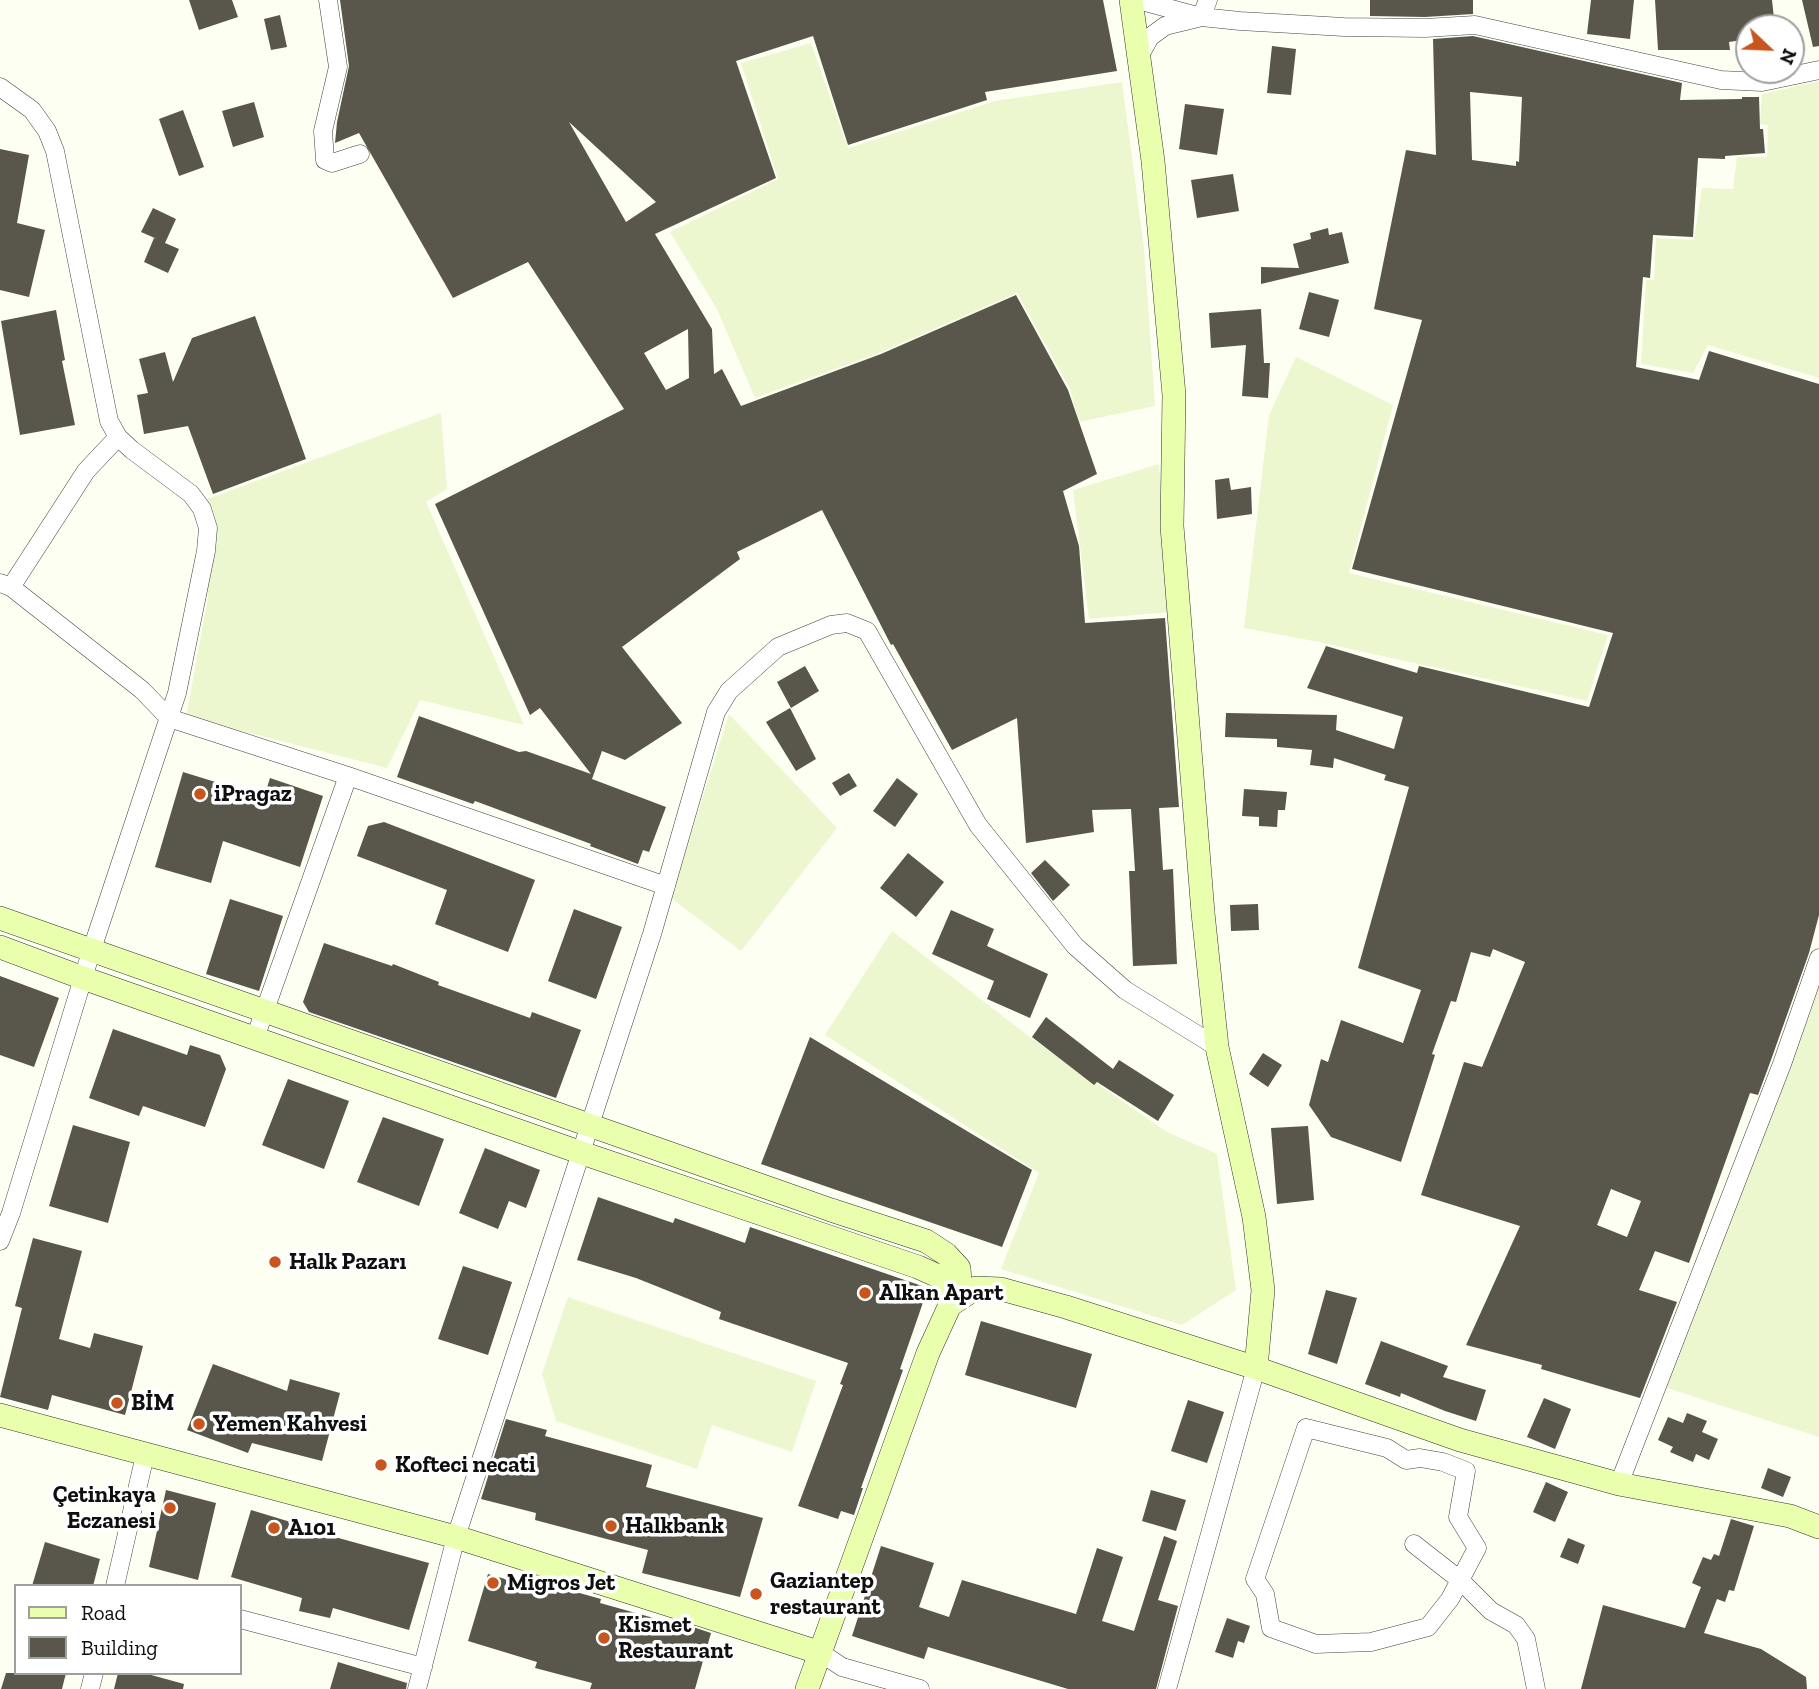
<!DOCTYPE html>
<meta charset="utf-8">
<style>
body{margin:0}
#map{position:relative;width:1819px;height:1689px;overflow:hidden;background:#fdfff2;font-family:"Zilla Slab",serif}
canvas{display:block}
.legend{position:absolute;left:14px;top:1584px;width:228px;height:91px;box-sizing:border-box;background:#fff;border:2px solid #9f9f9f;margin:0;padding:9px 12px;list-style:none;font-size:21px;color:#0f0f0f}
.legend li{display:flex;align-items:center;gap:14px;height:35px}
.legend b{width:35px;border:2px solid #9f9f9f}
.north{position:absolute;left:1735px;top:14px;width:70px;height:70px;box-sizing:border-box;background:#fff;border:2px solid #9f9f9f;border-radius:50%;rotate:113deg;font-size:19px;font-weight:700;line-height:28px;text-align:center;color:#0f0f0f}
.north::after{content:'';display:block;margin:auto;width:24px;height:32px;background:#c9551e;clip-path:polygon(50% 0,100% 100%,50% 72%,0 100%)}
</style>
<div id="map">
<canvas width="1819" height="1689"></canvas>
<ul class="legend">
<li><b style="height:9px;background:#eaffad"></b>Road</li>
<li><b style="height:19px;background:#59564b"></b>Building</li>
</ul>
<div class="north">N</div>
</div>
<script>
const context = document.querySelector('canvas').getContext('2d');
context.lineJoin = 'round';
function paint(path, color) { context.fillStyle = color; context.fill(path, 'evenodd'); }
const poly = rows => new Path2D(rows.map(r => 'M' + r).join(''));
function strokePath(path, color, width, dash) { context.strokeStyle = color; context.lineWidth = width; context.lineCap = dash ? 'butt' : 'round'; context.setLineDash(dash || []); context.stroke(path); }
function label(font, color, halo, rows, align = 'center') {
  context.font = font + ' "Zilla Slab",serif'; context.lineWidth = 7; context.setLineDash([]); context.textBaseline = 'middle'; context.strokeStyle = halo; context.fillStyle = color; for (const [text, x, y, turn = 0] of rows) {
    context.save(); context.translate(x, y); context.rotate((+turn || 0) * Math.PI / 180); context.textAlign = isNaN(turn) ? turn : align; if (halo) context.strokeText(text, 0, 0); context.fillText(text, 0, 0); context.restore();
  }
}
paint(poly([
 [811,43,848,148,995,101,1122,82,1144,248,1155,406,1079,422,1070,389,1017,293,879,353,755,398,717,309,670,232,778,179,741,63],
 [1819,81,1819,378,1708,345,1693,373,1641,364,1646,280,1654,280,1656,238,1694,240,1702,188,1733,189,1737,157,1767,157,1768,125,1760,124,1762,94],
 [1296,357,1393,405,1349,573,1608,635,1587,701,1319,642,1244,628,1269,415],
 [441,413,447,489,426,502,524,725,420,700,387,768,186,717,208,597,199,502],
 [1159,464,1171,612,1089,619,1073,490],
 [729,714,837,828,741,951,671,898],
 [892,931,1030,1037,1167,1132,1217,1154,1236,1290,1182,1325,1001,1269,1039,1173,825,1035],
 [1819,976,1819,1437,1664,1387],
 [568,1297,816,1381,792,1452,712,1425,697,1469,556,1421,542,1374]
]), '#ecf7d0');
paint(poly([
 [189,0,232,0,238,17,199,30],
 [340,0,1103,0,1117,71,985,92,987,100,848,145,813,36,736,61,776,178,655,234,712,329,714,374,722,369,741,406,881,354,1016,295,1068,390,1097,474,1063,491,1079,546,1085,623,1165,618,1179,807,1159,808,1163,870,1173,869,1177,964,1133,966,1129,871,1135,871,1131,809,1092,810,1094,832,1026,843,1017,718,952,750,893,644,891,645,822,510,737,552,740,559,622,647,682,723,625,760,602,751,592,779,666,807,649,852,643,850,638,864,590,846,591,844,475,801,473,804,397,777,419,716,519,752,526,751,591,774,540,708,530,715,435,504,624,409,528,262,453,298,359,133,335,143,337,122,349,66],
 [569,122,656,202,626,222],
 [688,329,689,378,666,390,644,353],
 [1370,0,1473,0,1473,14,1425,17,1370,16],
 [1591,0,1634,0,1630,39,1587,34],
 [1655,0,1772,0,1775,28,1749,28,1749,39,1729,42,1730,50,1658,50],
 [1802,0,1819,0,1819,46,1813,47],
 [280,15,287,47,271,50,264,19],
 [1473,36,1682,83,1680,100,1742,99,1742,97,1759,97,1760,129,1763,129,1765,153,1725,156,1725,159,1698,158,1693,237,1653,235,1650,278,1643,277,1636,367,1699,380,1709,351,1819,384,1819,915,1809,953,1771,1060,1758,1095,1750,1093,1689,1263,1655,1251,1639,1290,1677,1302,1640,1398,1541,1369,1542,1365,1466,1345,1520,1226,1421,1195,1464,1062,1482,1067,1525,962,1493,949,1490,957,1471,952,1456,1002,1451,1001,1432,1054,1435,1055,1401,1162,1331,1137,1309,1105,1321,1059,1328,1062,1341,1020,1403,1043,1421,990,1358,968,1409,787,1384,780,1386,775,1334,758,1333,768,1310,765,1312,750,1277,747,1277,739,1225,737,1226,713,1337,715,1336,730,1394,749,1403,717,1307,688,1326,646,1417,673,1419,666,1589,707,1613,633,1352,569,1422,320,1374,309,1406,150,1436,155,1433,39],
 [1470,92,1522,97,1519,162,1516,161,1516,166,1472,160],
 [1611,1189,1641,1201,1627,1237,1597,1225],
 [1272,46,1296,49,1291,95,1267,93],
 [254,102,264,137,233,147,222,111],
 [1185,104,1224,109,1217,155,1179,149],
 [183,110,204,167,179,176,159,119],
 [0,149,29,155,17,223,45,230,29,297,0,290],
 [1233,174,1239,211,1197,218,1191,180],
 [153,208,176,219,165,243,179,249,168,273,144,262,154,238,157,239,141,232],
 [1328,228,1329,235,1342,232,1349,263,1261,284,1261,267,1299,268,1293,244,1311,239,1310,233],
 [1309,292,1339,300,1329,337,1299,329],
 [1261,309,1264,363,1270,363,1268,398,1242,396,1246,345,1211,348,1209,313],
 [56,310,65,360,62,361,75,425,20,435,1,321],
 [255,316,306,459,213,494,188,426,144,434,137,395,148,393,139,359,165,352,173,382,192,338],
 [1229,478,1231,490,1251,487,1252,514,1217,519,1215,480],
 [805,666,819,691,791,708,777,682],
 [790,708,816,759,796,771,766,722],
 [183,772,264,797,270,778,323,796,300,867,223,841,211,883,155,867],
 [849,773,857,786,840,796,832,783],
 [897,778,918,794,895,827,873,811],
 [1244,789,1287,792,1285,810,1278,810,1277,827,1259,826,1259,817,1242,816],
 [384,822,535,880,508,952,435,924,447,890,357,856,368,826],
 [908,853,944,882,916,917,880,888],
 [1045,860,1070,885,1053,901,1031,873],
 [230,899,283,916,259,991,206,974],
 [1258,904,1259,930,1231,931,1230,905],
 [574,909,622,927,596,999,548,981],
 [951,910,994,929,987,946,1048,974,1030,1018,987,999,994,981,932,954],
 [324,943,392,966,393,964,439,982,438,985,530,1018,532,1012,581,1030,556,1098,309,1012,303,1002],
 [0,976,59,998,34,1067,0,1055],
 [1046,1017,1113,1069,1119,1060,1174,1095,1158,1121,1097,1082,1094,1085,1032,1037],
 [113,1029,187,1055,190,1045,220,1055,226,1069,205,1127,143,1106,139,1116,89,1098],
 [810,1037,1032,1170,1002,1247,761,1164],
 [1263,1053,1282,1065,1268,1087,1249,1074],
 [288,1079,349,1101,324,1169,262,1145],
 [383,1117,444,1139,419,1206,357,1182],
 [73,1125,130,1142,108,1223,49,1206],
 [1308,1126,1314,1200,1277,1204,1271,1128],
 [485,1148,540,1170,526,1208,509,1201,498,1229,459,1213],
 [598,1197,673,1223,675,1218,745,1243,750,1227,928,1288,900,1369,903,1370,861,1488,863,1488,854,1515,841,1511,838,1519,798,1506,843,1385,840,1384,848,1363,719,1319,721,1312,636,1278,577,1260],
 [33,1238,82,1251,59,1339,90,1348,94,1333,143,1346,125,1415,52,1395,48,1410,0,1397,22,1308,15,1306],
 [463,1266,512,1282,488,1355,438,1339],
 [1326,1290,1357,1298,1337,1364,1308,1354],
 [981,1321,1092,1354,1076,1408,965,1375],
 [1381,1341,1448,1366,1443,1377,1486,1390,1476,1421,1445,1411,1401,1393,1400,1397,1365,1384],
 [213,1364,287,1391,290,1379,340,1393,322,1461,252,1443,248,1453,187,1430],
 [1544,1398,1571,1409,1555,1449,1527,1437],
 [1188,1400,1224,1412,1207,1463,1171,1451],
 [1687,1413,1707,1421,1702,1432,1718,1439,1709,1460,1696,1454,1693,1462,1670,1452,1673,1447,1658,1440,1668,1417,1683,1423],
 [506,1419,547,1430,545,1436,652,1465,646,1487,763,1518,740,1597,642,1573,648,1550,535,1520,536,1513,481,1499],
 [1768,1468,1791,1477,1783,1497,1761,1488],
 [1546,1482,1568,1492,1555,1522,1533,1512],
 [166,1490,216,1503,198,1580,149,1567],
 [1151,1490,1186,1500,1176,1531,1142,1521],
 [251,1510,307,1527,306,1529,429,1563,409,1630,333,1608,330,1618,299,1611,302,1598,231,1577],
 [1731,1519,1754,1526,1734,1591,1729,1590,1725,1602,1717,1599,1704,1633,1761,1649,1806,1677,1807,1689,1581,1689,1603,1605,1685,1628,1701,1587,1692,1583,1703,1557,1711,1560,1714,1554,1719,1556],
 [1164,1536,1177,1541,1158,1600,1178,1606,1156,1689,1068,1689,928,1647,924,1659,852,1636,881,1546,934,1563,919,1607,949,1617,962,1580,1076,1614,1097,1548,1123,1557,1102,1621,1134,1631],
 [1568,1538,1585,1545,1578,1564,1560,1557],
 [45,1542,100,1559,93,1586,32,1586],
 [488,1574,556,1594,558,1587,601,1599,600,1603,668,1622,669,1619,711,1633,695,1689,590,1689,592,1683,535,1668,537,1662,468,1641],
 [1227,1618,1250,1626,1244,1643,1238,1641,1233,1658,1215,1652],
 [338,1662,407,1683,406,1689,330,1689],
 [6,1673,66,1673,62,1689,1,1689],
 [118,1673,144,1673,184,1684,183,1689,114,1689]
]), '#59564b');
const street = poly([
 [328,0,338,67,323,131,325,160,332,163,360,154],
 [1138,0,1201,17,1240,21,1344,27,1425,28,1475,25,1721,80,1762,82,1819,70],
 [1201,17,1208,0],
 [1139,57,1150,37,1165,26,1198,18],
 [0,87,32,110,47,131,55,151,109,421,118,437,132,450,191,494,202,509,208,528,206,551,177,693,91,952,11,1213,0,1241],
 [0,583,11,587,142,690,169,718,348,776],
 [11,587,86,471,118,437],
 [255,1038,348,776,666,886],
 [1306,1428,1387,1448,1406,1460,1420,1458,1443,1462,1466,1471,1458,1517,1477,1548,1450,1599,1428,1627,1371,1642,1316,1644,1271,1628,1265,1594,1255,1579,1306,1428],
 [1619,1484,1782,1064,1819,958],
 [1414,1544,1460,1580,1491,1611,1516,1625,1526,1639,1536,1689],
 [115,1586,145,1455],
 [240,1619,423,1667],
 [821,1653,842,1667,920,1689],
 [90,1689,94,1673],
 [417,1689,456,1537,652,934,716,712,729,691,778,647,831,625,847,623,867,631,978,825,1075,946,1125,990,1217,1047],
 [1167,1689,1256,1368]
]);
const secondary = poly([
 [1131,0,1153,161,1174,395,1172,526,1203,913,1217,1047,1254,1217,1263,1290,1256,1368],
 [0,918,831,1210,926,1241,946,1254,959,1268,961,1297],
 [0,947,83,978,582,1153,918,1267,938,1276,961,1297],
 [0,1415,456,1537,821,1653],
 [807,1689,928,1353,950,1305,976,1288,1001,1289,1066,1307,1256,1368,1460,1440,1619,1484,1790,1516,1819,1527]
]);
strokePath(street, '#424242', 19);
strokePath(secondary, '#313131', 24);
strokePath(street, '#fff', 18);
strokePath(secondary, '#eaffad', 23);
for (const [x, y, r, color] of [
 [200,794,7,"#c9551e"],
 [275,1262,7,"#c9551e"],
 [865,1293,7,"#c9551e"],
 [117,1403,7,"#c9551e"],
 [199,1424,7,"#c9551e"],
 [381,1465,7,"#c9551e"],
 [170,1508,7,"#c9551e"],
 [611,1526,7,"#c9551e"],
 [274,1528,7,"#c9551e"],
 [493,1583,7,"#c9551e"],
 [756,1594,7,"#c9551e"],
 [604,1638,7,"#c9551e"]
]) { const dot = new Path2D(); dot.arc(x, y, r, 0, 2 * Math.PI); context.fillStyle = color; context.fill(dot); strokePath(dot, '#fff', 2.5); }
label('bold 23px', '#0f0f0f', '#fff', [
 ["iPragaz",214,794],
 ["Halk Pazarı",289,1262],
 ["Alkan Apart",879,1293],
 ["BİM",131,1403],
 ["Yemen Kahvesi",213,1424],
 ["Kofteci necati",395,1465],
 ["Çetinkaya",156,1495,"right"],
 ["Eczanesi",156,1521,"right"],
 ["Halkbank",625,1526],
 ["A101",288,1528],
 ["Gaziantep",770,1581],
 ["restaurant",770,1607],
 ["Migros Jet",507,1583],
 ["Kismet",618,1625],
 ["Restaurant",618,1651]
], 'left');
</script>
